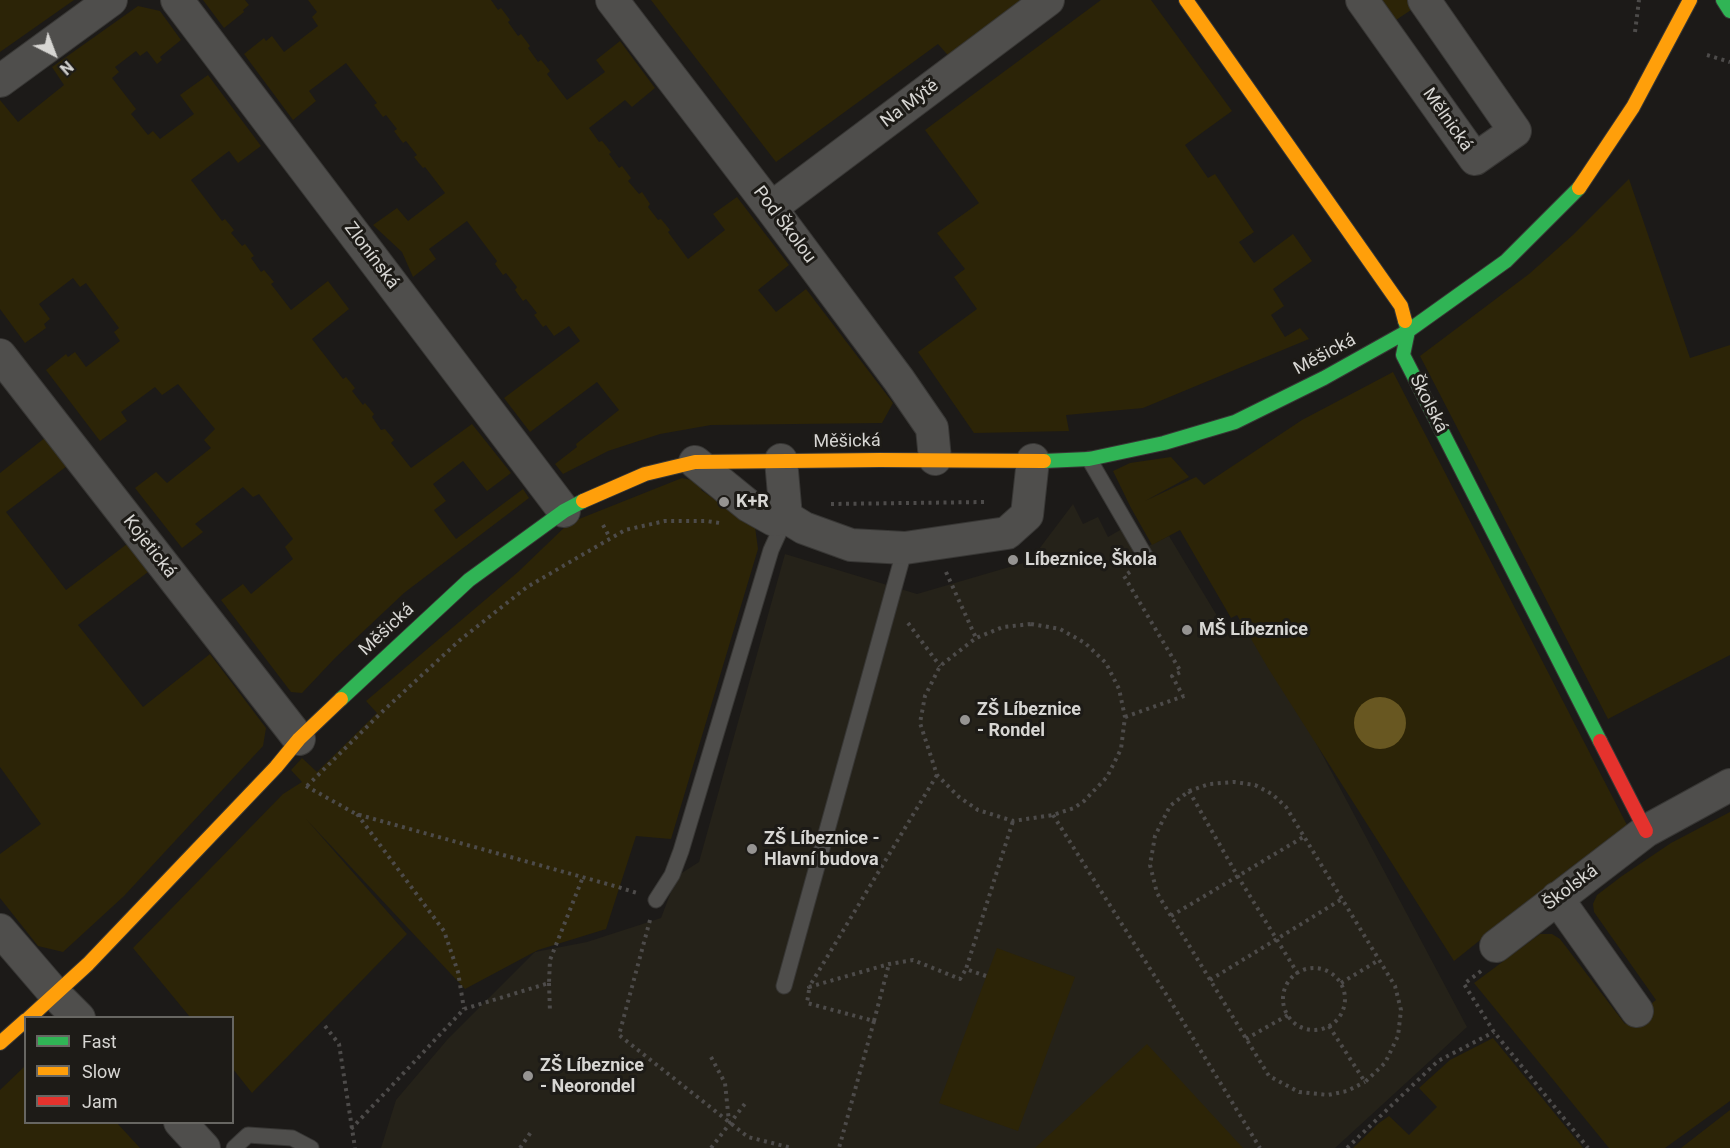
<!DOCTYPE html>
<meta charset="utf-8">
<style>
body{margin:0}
#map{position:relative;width:1730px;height:1148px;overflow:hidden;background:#1c1a18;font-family:Roboto,sans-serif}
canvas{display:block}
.legend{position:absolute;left:24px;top:1016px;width:210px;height:108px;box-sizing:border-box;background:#1d1b17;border:2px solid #676662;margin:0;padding:8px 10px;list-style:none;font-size:18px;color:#d7d6d3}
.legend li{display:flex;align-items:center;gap:12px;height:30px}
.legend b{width:30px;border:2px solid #676662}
.north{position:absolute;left:24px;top:24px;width:60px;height:60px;-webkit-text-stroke:4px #1d1b17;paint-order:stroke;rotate:138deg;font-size:16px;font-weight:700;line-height:24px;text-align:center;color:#d7d6d3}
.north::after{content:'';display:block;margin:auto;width:21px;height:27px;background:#d7d6d3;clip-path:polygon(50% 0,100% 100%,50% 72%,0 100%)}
</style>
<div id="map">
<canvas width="1730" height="1148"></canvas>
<ul class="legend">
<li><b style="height:8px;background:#30b455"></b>Fast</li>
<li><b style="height:8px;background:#ff9f0a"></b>Slow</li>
<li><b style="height:8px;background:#e5322d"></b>Jam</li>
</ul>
<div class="north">N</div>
</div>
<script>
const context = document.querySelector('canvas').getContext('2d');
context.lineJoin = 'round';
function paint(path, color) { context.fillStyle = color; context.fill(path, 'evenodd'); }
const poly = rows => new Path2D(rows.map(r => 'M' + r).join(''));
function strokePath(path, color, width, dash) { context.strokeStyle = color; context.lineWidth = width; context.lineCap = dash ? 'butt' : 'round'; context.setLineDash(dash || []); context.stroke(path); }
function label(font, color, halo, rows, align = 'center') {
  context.font = font + ' Roboto,sans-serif'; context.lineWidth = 6; context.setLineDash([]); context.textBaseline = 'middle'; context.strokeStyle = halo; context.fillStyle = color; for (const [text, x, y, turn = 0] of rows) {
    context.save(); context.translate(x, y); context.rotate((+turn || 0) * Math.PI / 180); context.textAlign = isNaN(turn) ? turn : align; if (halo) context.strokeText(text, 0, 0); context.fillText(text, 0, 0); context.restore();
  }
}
paint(poly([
 [1073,504,1083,524,1098,517,1108,537,1134,522,1148,546,1169,536,1231,639,1256,630,1467,1027,1335,1148,381,1148,396,1100,447,1040,535,952,587,942,661,918,677,876,699,862,785,554,917,594,1030,561]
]), '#252219');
paint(poly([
 [0,0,74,0,0,52],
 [203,0,245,0,249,5,243,10,244,12,224,28],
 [308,0,491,0,498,10,501,8,510,20,508,22,518,36,521,34,530,46,528,48,538,62,541,60,550,71,547,74,567,100,605,72,596,60,620,41,655,88,632,107,625,100,589,128,599,142,602,141,611,152,609,154,619,168,622,166,631,178,628,181,639,194,642,192,650,204,648,207,658,220,661,219,670,230,668,232,688,259,725,230,713,214,737,197,789,265,758,290,776,312,806,289,893,403,882,423,711,425,660,434,608,451,563,474,555,464,577,447,576,444,619,410,597,382,530,432,504,398,580,341,569,326,554,336,546,325,543,327,534,315,537,313,526,299,523,301,515,290,517,287,506,273,503,275,495,264,497,261,467,221,429,249,436,259,413,277,402,252,373,225,397,208,408,221,445,193,425,167,423,168,414,157,417,155,406,141,403,143,394,131,397,129,386,115,383,117,374,105,377,103,346,63,309,91,316,101,293,120,244,54,264,38,266,41,272,36,284,52,318,26,312,17,317,12],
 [651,0,1033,0,953,61,938,44,776,162],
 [1101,0,1151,0,1232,111,1185,145,1208,178,1215,174,1254,232,1239,242,1254,263,1293,234,1312,261,1273,289,1284,306,1271,315,1285,337,1300,328,1309,339,1143,408,1066,415,1069,431,974,433,918,352,977,309,954,277,965,269,937,233,979,203,925,130],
 [1372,0,1414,0,1414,8,1393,22],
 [138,6,160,11,181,40,160,57,162,60,157,64,147,51,140,56,136,51,115,67,119,72,112,78,136,109,131,114,148,135,153,131,160,139,194,114,180,95,208,75,261,146,238,163,229,151,191,180,222,221,225,219,234,230,231,233,242,246,245,244,254,256,251,258,261,272,264,270,274,282,271,284,291,310,328,281,349,309,312,339,343,379,346,377,355,388,352,391,363,405,365,403,374,414,372,417,381,430,385,429,394,440,391,443,411,468,472,424,511,473,487,491,463,461,433,484,446,501,434,510,456,539,523,489,529,498,404,593,335,658,302,693,291,692,221,600,243,584,251,594,293,559,285,547,293,539,259,494,253,497,243,487,195,524,203,532,182,548,135,488,156,472,167,483,211,448,204,440,215,429,178,384,162,395,155,387,121,412,127,421,100,441,46,370,66,354,68,357,75,352,86,367,120,341,114,332,119,328,86,283,80,287,73,278,39,304,50,319,44,324,46,328,25,343,0,309,0,100,18,122,64,85,52,67],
 [1629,179,1690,358,1730,345,1730,655,1608,719,1420,356,1529,274,1574,234],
 [1393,372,1628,827,1574,865,1454,961,1268,668,1237,615,1231,618,1180,530,1152,545,1131,508,1113,471,1130,463,1171,457,1189,477,1145,501,1196,477,1204,485,1302,420],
 [46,437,67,466,6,512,66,590,127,544,148,572,78,625,143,707,210,654,266,728,263,746,124,896,63,952,38,946,0,898,0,854,41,824,0,767,0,473],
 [682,478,704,483,701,490,755,527,758,549,671,839,636,836,606,929,538,950,465,989,306,819,407,934,252,1093,233,1069,232,1018,190,1017,133,948,283,794,302,782,291,770,302,758,317,772,377,713,366,701,518,572,569,523],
 [1730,812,1730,1101,1665,1148,1609,1148,1474,983,1540,934,1552,934,1560,939,1625,1024,1656,1000,1594,912,1593,904,1597,895,1622,876,1671,843],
 [997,948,1075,977,1018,1131,939,1103],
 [1493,1038,1583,1148,1353,1148,1379,1123,1389,1116,1409,1135,1437,1107,1419,1088,1450,1060],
 [1147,1044,1243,1148,1035,1148],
 [25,1066,26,1122,117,1123,140,1148,0,1148,0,1090],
 [1730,1110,1730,1148,1681,1148]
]), '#2c2407');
paint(poly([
 '1354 723a26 26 0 1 1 52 0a26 26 0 1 1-52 0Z'
]), '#685721');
const lane = poly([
 [1089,459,1147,559],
 [656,900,672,875,681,851,771,550,786,517],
 [784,986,905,548],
 [234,1148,248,1135,292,1138,311,1148]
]);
const street = poly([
 [177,0,564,511],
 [612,0,771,208,899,380,932,428,935,459],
 [1362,0,1475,159,1515,131,1424,0],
 [0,81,111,0],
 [771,208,1048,0],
 [0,355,299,739],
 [781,460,786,517,804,528,851,545,905,548,1007,533,1027,515,1033,460],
 [695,462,749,506,774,520,786,517],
 [1557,898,1637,1011],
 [0,930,55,994,79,1018],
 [1496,946,1646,831,1730,785],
 [180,1122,204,1148]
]);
const fast = poly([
 [1723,0,1730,11],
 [1405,321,1408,331,1403,355,1600,741],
 [1044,461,1089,459,1164,443,1235,422,1324,378,1408,331,1506,261,1579,188],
 [341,699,469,580,564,511,583,501]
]);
const slow = poly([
 [1186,0,1401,306,1405,321],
 [1579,188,1633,107,1690,0],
 [583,501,645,474,695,462,880,460,1044,461],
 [29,1018,88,964,276,767,299,739,341,699],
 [0,1043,26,1020]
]);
const jam = poly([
 [1600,741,1646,831]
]);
strokePath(lane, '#383735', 17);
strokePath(street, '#383735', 34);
strokePath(fast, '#383735', 16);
strokePath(slow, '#383735', 16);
strokePath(jam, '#383735', 16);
strokePath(poly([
 [1635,32,1639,0],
 [1707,55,1730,62],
 [831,504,985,502],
 [603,525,610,538],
 [946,572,976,638],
 [1130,572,1124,576,1181,672,1172,676,1183,696],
 [908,623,940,666],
 [1031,624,1060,629,1085,643,1106,663,1119,689,1125,717,1121,749,1107,777,1084,801,1074,808,1053,815,1013,821,978,810,959,797,937,775,920,723,925,696,940,666,976,638,1003,627,1031,624],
 [1125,717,1187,695],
 [937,775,809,987,889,964,913,960,960,979,966,969],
 [306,786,356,814,618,887,637,893],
 [307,786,383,711,460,640,527,587,625,530,665,521,706,521,720,523],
 [1189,791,1237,875,1298,974],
 [357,814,444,931,458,972,464,1009],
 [1053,815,1171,1002,1260,1148],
 [1171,916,1305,836],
 [650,920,619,1035,748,1137,792,1148],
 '1283 999a31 31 0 1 1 62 0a31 31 0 1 1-62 0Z',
 [1481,971,1464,984,1494,1032,1588,1148],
 [986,976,966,969,1013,821],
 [1210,980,1342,899],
 [549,983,550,1012],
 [1341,983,1379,960],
 [809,990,807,1003,874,1021,839,1148],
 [874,1021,889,964],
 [325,1026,339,1044,355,1148],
 [1329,1026,1365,1082,1385,1063,1398,1036,1401,1010,1395,986,1286,807,1272,794,1255,785,1234,782,1209,784,1189,791,1170,806,1155,836,1150,865,1157,893,1171,916,1269,1076,1299,1092,1328,1095,1347,1091,1365,1082],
 [1246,1039,1288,1015],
 [711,1057,725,1083,729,1122],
 [351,1129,464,1009,549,983,550,960,583,877],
 [520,1148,531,1132],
 [711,1148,747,1101],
 [1347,1148,1438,1061,1494,1032]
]), '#4d4b4a', 4, [3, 4.5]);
strokePath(lane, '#4f4e4c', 15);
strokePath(street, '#4f4e4c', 32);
strokePath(fast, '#30b455', 14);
strokePath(slow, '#ff9f0a', 14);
strokePath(jam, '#e5322d', 14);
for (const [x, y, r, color] of [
 [724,502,6,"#969492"],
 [1013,560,6,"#969492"],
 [1187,630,6,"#969492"],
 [965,720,6,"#969492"],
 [752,849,6,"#969492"],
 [528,1076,6,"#969492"]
]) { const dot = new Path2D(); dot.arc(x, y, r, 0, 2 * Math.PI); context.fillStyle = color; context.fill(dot); strokePath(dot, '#1d1b17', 2); }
label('18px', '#d7d6d3', '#1d1b17', [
 ["Na Mýtě",910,104,-37],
 ["Mělnická",1447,120,55],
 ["Pod Školou",784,225,53],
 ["Zlonínská",371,256,53],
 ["Měšická",1325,355,-28],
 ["Školská",1428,404,63],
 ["Měšická",847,442,-1],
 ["Kojetická",149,547,52],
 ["Měšická",387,630,-43],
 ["Školská",1571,888,-37]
]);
label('bold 18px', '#d7d6d3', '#1d1b17', [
 ["K+R",736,502],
 ["Líbeznice, Škola",1025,560],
 ["MŠ Líbeznice",1199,630],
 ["ZŠ Líbeznice",977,710],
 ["- Rondel",977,731],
 ["ZŠ Líbeznice -",764,839],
 ["Hlavní budova",764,860],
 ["ZŠ Líbeznice",540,1066],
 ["- Neorondel",540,1087]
], 'left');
</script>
